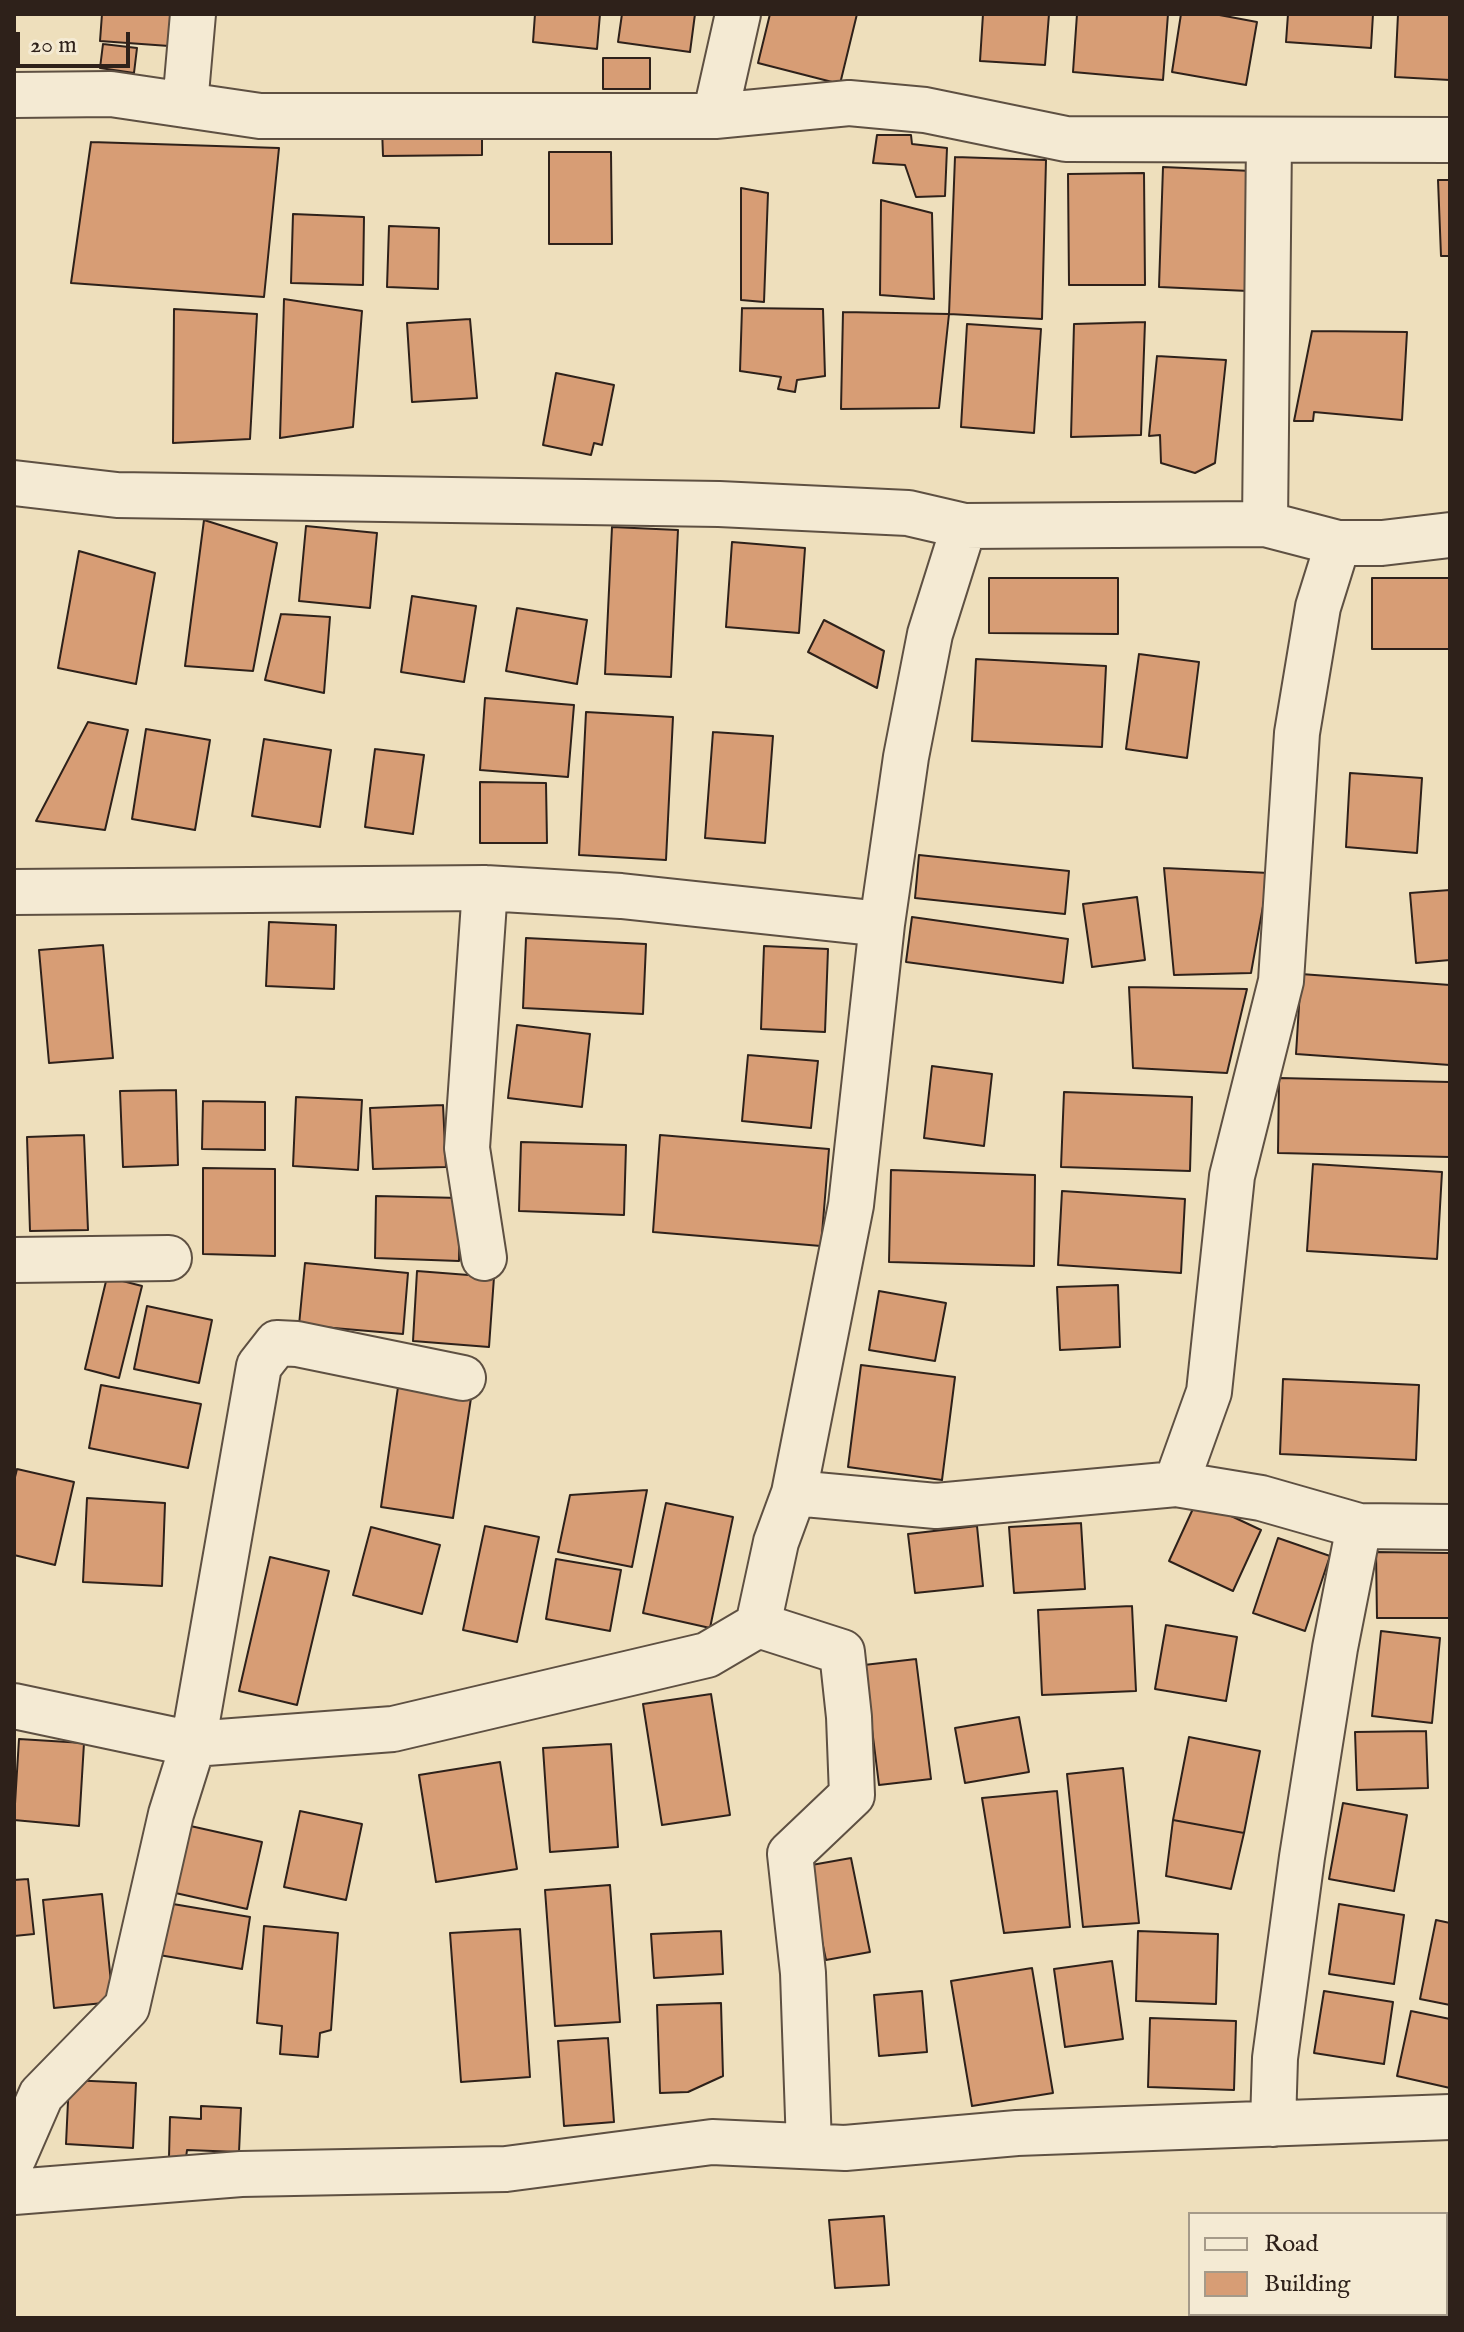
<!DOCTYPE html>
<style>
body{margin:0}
#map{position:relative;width:1464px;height:2332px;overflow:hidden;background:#eedfbc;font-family:"IM FELL English",serif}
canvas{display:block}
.frame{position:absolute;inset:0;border:16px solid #2e211a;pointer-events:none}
.legend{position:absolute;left:1188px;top:2212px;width:260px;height:104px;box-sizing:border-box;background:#f4ead3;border:2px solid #a59a89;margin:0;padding:10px 14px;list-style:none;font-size:24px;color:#2e211a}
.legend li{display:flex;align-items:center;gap:16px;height:40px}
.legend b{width:40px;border:2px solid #a59a89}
.scale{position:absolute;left:16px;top:32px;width:114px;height:36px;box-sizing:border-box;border:4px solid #2e211a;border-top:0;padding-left:10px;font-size:24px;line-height:28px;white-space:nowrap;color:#2e211a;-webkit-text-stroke:6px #f4ead3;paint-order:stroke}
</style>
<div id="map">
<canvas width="1464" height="2332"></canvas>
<div class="frame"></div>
<ul class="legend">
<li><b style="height:10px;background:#f4ead3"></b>Road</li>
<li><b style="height:22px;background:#d79d75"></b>Building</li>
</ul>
<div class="scale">20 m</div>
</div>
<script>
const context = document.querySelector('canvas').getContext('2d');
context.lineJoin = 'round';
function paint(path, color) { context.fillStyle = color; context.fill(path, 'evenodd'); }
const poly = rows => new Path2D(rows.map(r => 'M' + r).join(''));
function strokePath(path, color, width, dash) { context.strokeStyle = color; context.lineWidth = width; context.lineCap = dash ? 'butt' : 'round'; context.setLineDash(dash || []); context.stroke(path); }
const building = poly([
 [102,14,171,14,169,46,100,41,102,14],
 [535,14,600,14,597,49,533,42,535,14],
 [622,14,695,14,690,52,618,42,622,14],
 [770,14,857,14,840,84,758,63,770,14],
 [983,14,1049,14,1045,65,980,61,983,14],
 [1077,14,1168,14,1163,80,1073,72,1077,14],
 [1181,14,1214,14,1257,22,1246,85,1172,72,1181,14],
 [1288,14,1373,14,1371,48,1286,42,1288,14],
 [1398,14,1450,14,1450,80,1395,77,1398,14],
 [103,44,137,48,134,73,100,68,103,44],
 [603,58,650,58,650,89,603,89,603,58],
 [382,128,482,128,482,155,383,156,382,128],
 [877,135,911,135,912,144,947,148,945,196,916,197,905,165,873,163,877,135],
 [91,142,279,148,264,297,71,283,91,142],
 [549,152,611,152,612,244,549,244,549,152],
 [955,157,1046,160,1042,319,949,314,955,157],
 [1163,167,1252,171,1248,291,1159,287,1163,167],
 [1144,173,1145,285,1069,285,1068,174,1144,173],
 [1438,180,1450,180,1450,256,1441,256,1438,180],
 [741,188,768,193,764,302,741,300,741,188],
 [881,200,932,213,934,299,880,295,881,200],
 [293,214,364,217,363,285,291,283,293,214],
 [389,226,439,228,438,289,387,287,389,226],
 [284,299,362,311,353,427,280,438,284,299],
 [742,308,823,309,825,376,797,380,795,392,778,389,781,377,740,371,742,308],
 [174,309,257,314,250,439,173,443,174,309],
 [843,312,949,314,939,408,841,409,843,312],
 [470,319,477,398,412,402,407,323,470,319],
 [1145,322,1141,435,1071,437,1074,324,1145,322],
 [967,324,1041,329,1034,433,961,427,967,324],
 [1312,331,1407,332,1402,420,1314,412,1313,421,1294,421,1312,331],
 [1157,356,1226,360,1215,463,1195,473,1161,463,1160,435,1149,436,1157,356],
 [556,373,614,385,602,445,594,443,591,455,543,445,556,373],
 [204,520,277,543,253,671,185,666,204,520],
 [306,526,377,533,370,608,299,601,306,526],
 [612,527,678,530,671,677,605,674,612,527],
 [732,542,805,548,799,633,726,627,732,542],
 [79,551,155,573,136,684,58,668,79,551],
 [989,578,1118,578,1118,634,989,633,989,578],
 [1372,578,1450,578,1450,649,1372,649,1372,578],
 [412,596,476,606,464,682,401,672,412,596],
 [517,608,587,620,577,684,506,671,517,608],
 [281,614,330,617,324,693,265,680,281,614],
 [824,620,884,651,877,688,808,652,824,620],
 [1139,654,1199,662,1187,758,1126,749,1139,654],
 [976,659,1106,666,1102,747,972,741,976,659],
 [485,698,574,705,568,777,480,770,485,698],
 [586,712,673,717,666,860,579,855,586,712],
 [88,722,128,730,105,830,36,821,88,722],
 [146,729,210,740,195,830,132,819,146,729],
 [713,732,773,736,765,843,705,838,713,732],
 [264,739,331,750,320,827,252,816,264,739],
 [375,749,424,755,413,834,365,827,375,749],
 [1350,773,1422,778,1417,853,1346,847,1350,773],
 [480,782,546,783,547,843,480,843,480,782],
 [919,855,1069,871,1065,914,915,898,919,855],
 [1164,868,1269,873,1251,973,1174,975,1164,868],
 [1450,890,1450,960,1416,963,1410,893,1450,890],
 [1137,897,1145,960,1092,967,1083,904,1137,897],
 [912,917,1068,939,1063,983,906,962,912,917],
 [269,922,336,925,334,989,266,986,269,922],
 [526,938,646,944,643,1014,523,1008,526,938],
 [103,945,113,1058,49,1063,39,950,103,945],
 [764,946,828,949,825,1032,761,1029,764,946],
 [1301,974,1450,985,1450,1065,1296,1054,1301,974],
 [1129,987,1247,989,1227,1073,1133,1068,1129,987],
 [517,1025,590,1034,582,1107,508,1098,517,1025],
 [748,1055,818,1061,811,1128,742,1121,748,1055],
 [932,1066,992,1074,984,1146,924,1138,932,1066],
 [1279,1078,1450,1082,1450,1157,1278,1153,1279,1078],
 [176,1090,178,1165,123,1167,120,1091,176,1090],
 [1064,1092,1192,1097,1190,1171,1061,1167,1064,1092],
 [296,1097,362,1100,358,1170,293,1166,296,1097],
 [203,1101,265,1102,265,1150,202,1149,203,1101],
 [443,1105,446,1167,373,1169,370,1108,443,1105],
 [84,1135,88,1230,30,1231,27,1137,84,1135],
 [660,1135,829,1149,821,1246,653,1232,660,1135],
 [521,1142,626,1145,624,1215,519,1211,521,1142],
 [1313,1164,1442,1172,1437,1259,1307,1251,1313,1164],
 [203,1168,275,1169,275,1256,203,1254,203,1168],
 [891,1170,1035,1175,1034,1266,889,1262,891,1170],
 [1062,1191,1185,1199,1181,1273,1058,1265,1062,1191],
 [376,1196,460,1198,459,1261,375,1258,376,1196],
 [305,1263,408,1273,403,1334,299,1325,305,1263],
 [417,1271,494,1277,489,1347,413,1341,417,1271],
 [107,1277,142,1286,119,1378,85,1369,107,1277],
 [1118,1285,1120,1347,1060,1350,1057,1287,1118,1285],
 [879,1291,946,1303,935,1361,869,1350,879,1291],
 [147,1306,212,1320,199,1383,134,1369,147,1306],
 [861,1365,955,1377,942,1480,848,1467,861,1365],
 [1283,1379,1419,1385,1416,1460,1280,1454,1283,1379],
 [101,1385,201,1404,188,1468,89,1448,101,1385],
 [398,1387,471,1398,453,1518,381,1507,398,1387],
 [17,1469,74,1482,55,1565,14,1555,14,1481,17,1469],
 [647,1490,632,1567,558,1552,570,1495,647,1490],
 [87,1498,165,1503,162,1586,83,1582,87,1498],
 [1197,1500,1261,1530,1233,1591,1169,1561,1197,1500],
 [666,1503,733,1517,710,1628,643,1613,666,1503],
 [1081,1523,1085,1589,1014,1593,1009,1527,1081,1523],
 [485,1526,539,1537,517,1642,463,1630,485,1526],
 [977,1526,983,1586,915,1593,908,1534,977,1526],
 [371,1527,440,1545,422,1614,353,1595,371,1527],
 [1278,1538,1330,1556,1305,1631,1253,1613,1278,1538],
 [1376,1552,1450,1553,1450,1618,1377,1618,1376,1552],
 [270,1557,329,1571,297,1705,239,1691,270,1557],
 [556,1559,621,1570,610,1631,546,1619,556,1559],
 [1132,1606,1136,1691,1042,1695,1038,1610,1132,1606],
 [1166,1625,1237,1637,1226,1701,1155,1689,1166,1625],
 [1381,1631,1440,1638,1432,1723,1372,1716,1381,1631],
 [916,1659,931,1779,879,1785,864,1665,916,1659],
 [711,1694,730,1815,662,1825,643,1704,711,1694],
 [1019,1717,1029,1772,965,1783,955,1728,1019,1717],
 [1426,1731,1428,1788,1357,1790,1355,1732,1426,1731],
 [1189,1737,1260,1751,1244,1833,1173,1820,1189,1737],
 [19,1739,84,1743,79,1826,14,1820,19,1739],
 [611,1744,618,1847,550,1852,543,1748,611,1744],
 [500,1762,517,1869,436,1882,419,1775,500,1762],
 [1123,1768,1139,1923,1083,1927,1067,1774,1123,1768],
 [1057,1791,1070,1927,1004,1933,982,1798,1057,1791],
 [1343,1803,1407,1815,1394,1891,1329,1879,1343,1803],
 [300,1811,362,1824,346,1900,284,1887,300,1811],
 [1173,1820,1244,1833,1231,1889,1166,1876,1173,1820],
 [186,1825,262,1842,247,1909,171,1892,186,1825],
 [851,1858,870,1952,826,1960,806,1866,851,1858],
 [28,1879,34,1934,14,1936,14,1880,28,1879],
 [610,1885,620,2022,555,2026,545,1890,610,1885],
 [102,1894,113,2002,54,2008,43,1900,102,1894],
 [167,1903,250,1917,242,1969,159,1955,167,1903],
 [1339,1904,1404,1915,1394,1984,1329,1974,1339,1904],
 [1436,1920,1450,1923,1450,2005,1420,1999,1436,1920],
 [264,1926,338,1933,331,2030,320,2033,318,2057,280,2054,282,2026,257,2023,264,1926],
 [520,1929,530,2077,461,2082,450,1933,520,1929],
 [721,1931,723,1974,654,1978,651,1934,721,1931],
 [1138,1931,1218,1934,1216,2004,1136,2001,1138,1931],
 [1112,1961,1123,2039,1065,2047,1054,1969,1112,1961],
 [1032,1968,1053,2093,972,2106,951,1981,1032,1968],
 [922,1991,927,2052,879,2056,874,1995,922,1991],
 [1324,1991,1393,2002,1384,2064,1314,2053,1324,1991],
 [721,2003,723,2076,688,2092,660,2093,657,2005,721,2003],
 [1411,2011,1450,2019,1450,2088,1397,2076,1411,2011],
 [1150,2018,1236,2021,1234,2090,1148,2087,1150,2018],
 [608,2038,614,2122,564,2126,558,2041,608,2038],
 [69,2080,136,2083,133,2148,66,2144,69,2080],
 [201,2106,241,2108,239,2152,187,2150,186,2158,169,2157,170,2117,201,2119,201,2106],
 [884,2216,889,2285,835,2288,829,2220,884,2216]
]);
paint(building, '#d79d75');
strokePath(building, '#2e211a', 2);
const minor = poly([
 [14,95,111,94,260,116,715,116,849,103,925,110,1066,139,1450,140],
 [185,105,193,14],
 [715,116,738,14],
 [14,483,117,495,719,504,908,513,964,526,1265,524,1338,543,1382,543,1450,535],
 [1265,524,1269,140],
 [14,892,485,888,621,896,882,924],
 [484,1258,467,1148,485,888],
 [14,1260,169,1258],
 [1176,1484,1209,1392,1232,1176,1281,981,1297,733,1318,607,1338,543],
 [794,1493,936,1506,1176,1484,1261,1498,1359,1526,1450,1527],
 [758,1625,842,1652,849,1717,852,1795,790,1854,803,1973,809,2146],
 [14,1706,193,1744,393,1729,707,1655,758,1625,776,1542,794,1493,851,1205,882,924,906,757,930,634,964,526],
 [1273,2124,1275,2058,1302,1857,1335,1648,1359,1526],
 [14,2157,41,2095,127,2007,171,1814,193,1744,259,1366,277,1343,297,1344,463,1378],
 [14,2192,241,2174,506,2169,712,2142,845,2148,1017,2133,1450,2117]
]);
strokePath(minor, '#5e5042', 48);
strokePath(minor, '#f4ead3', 44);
</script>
